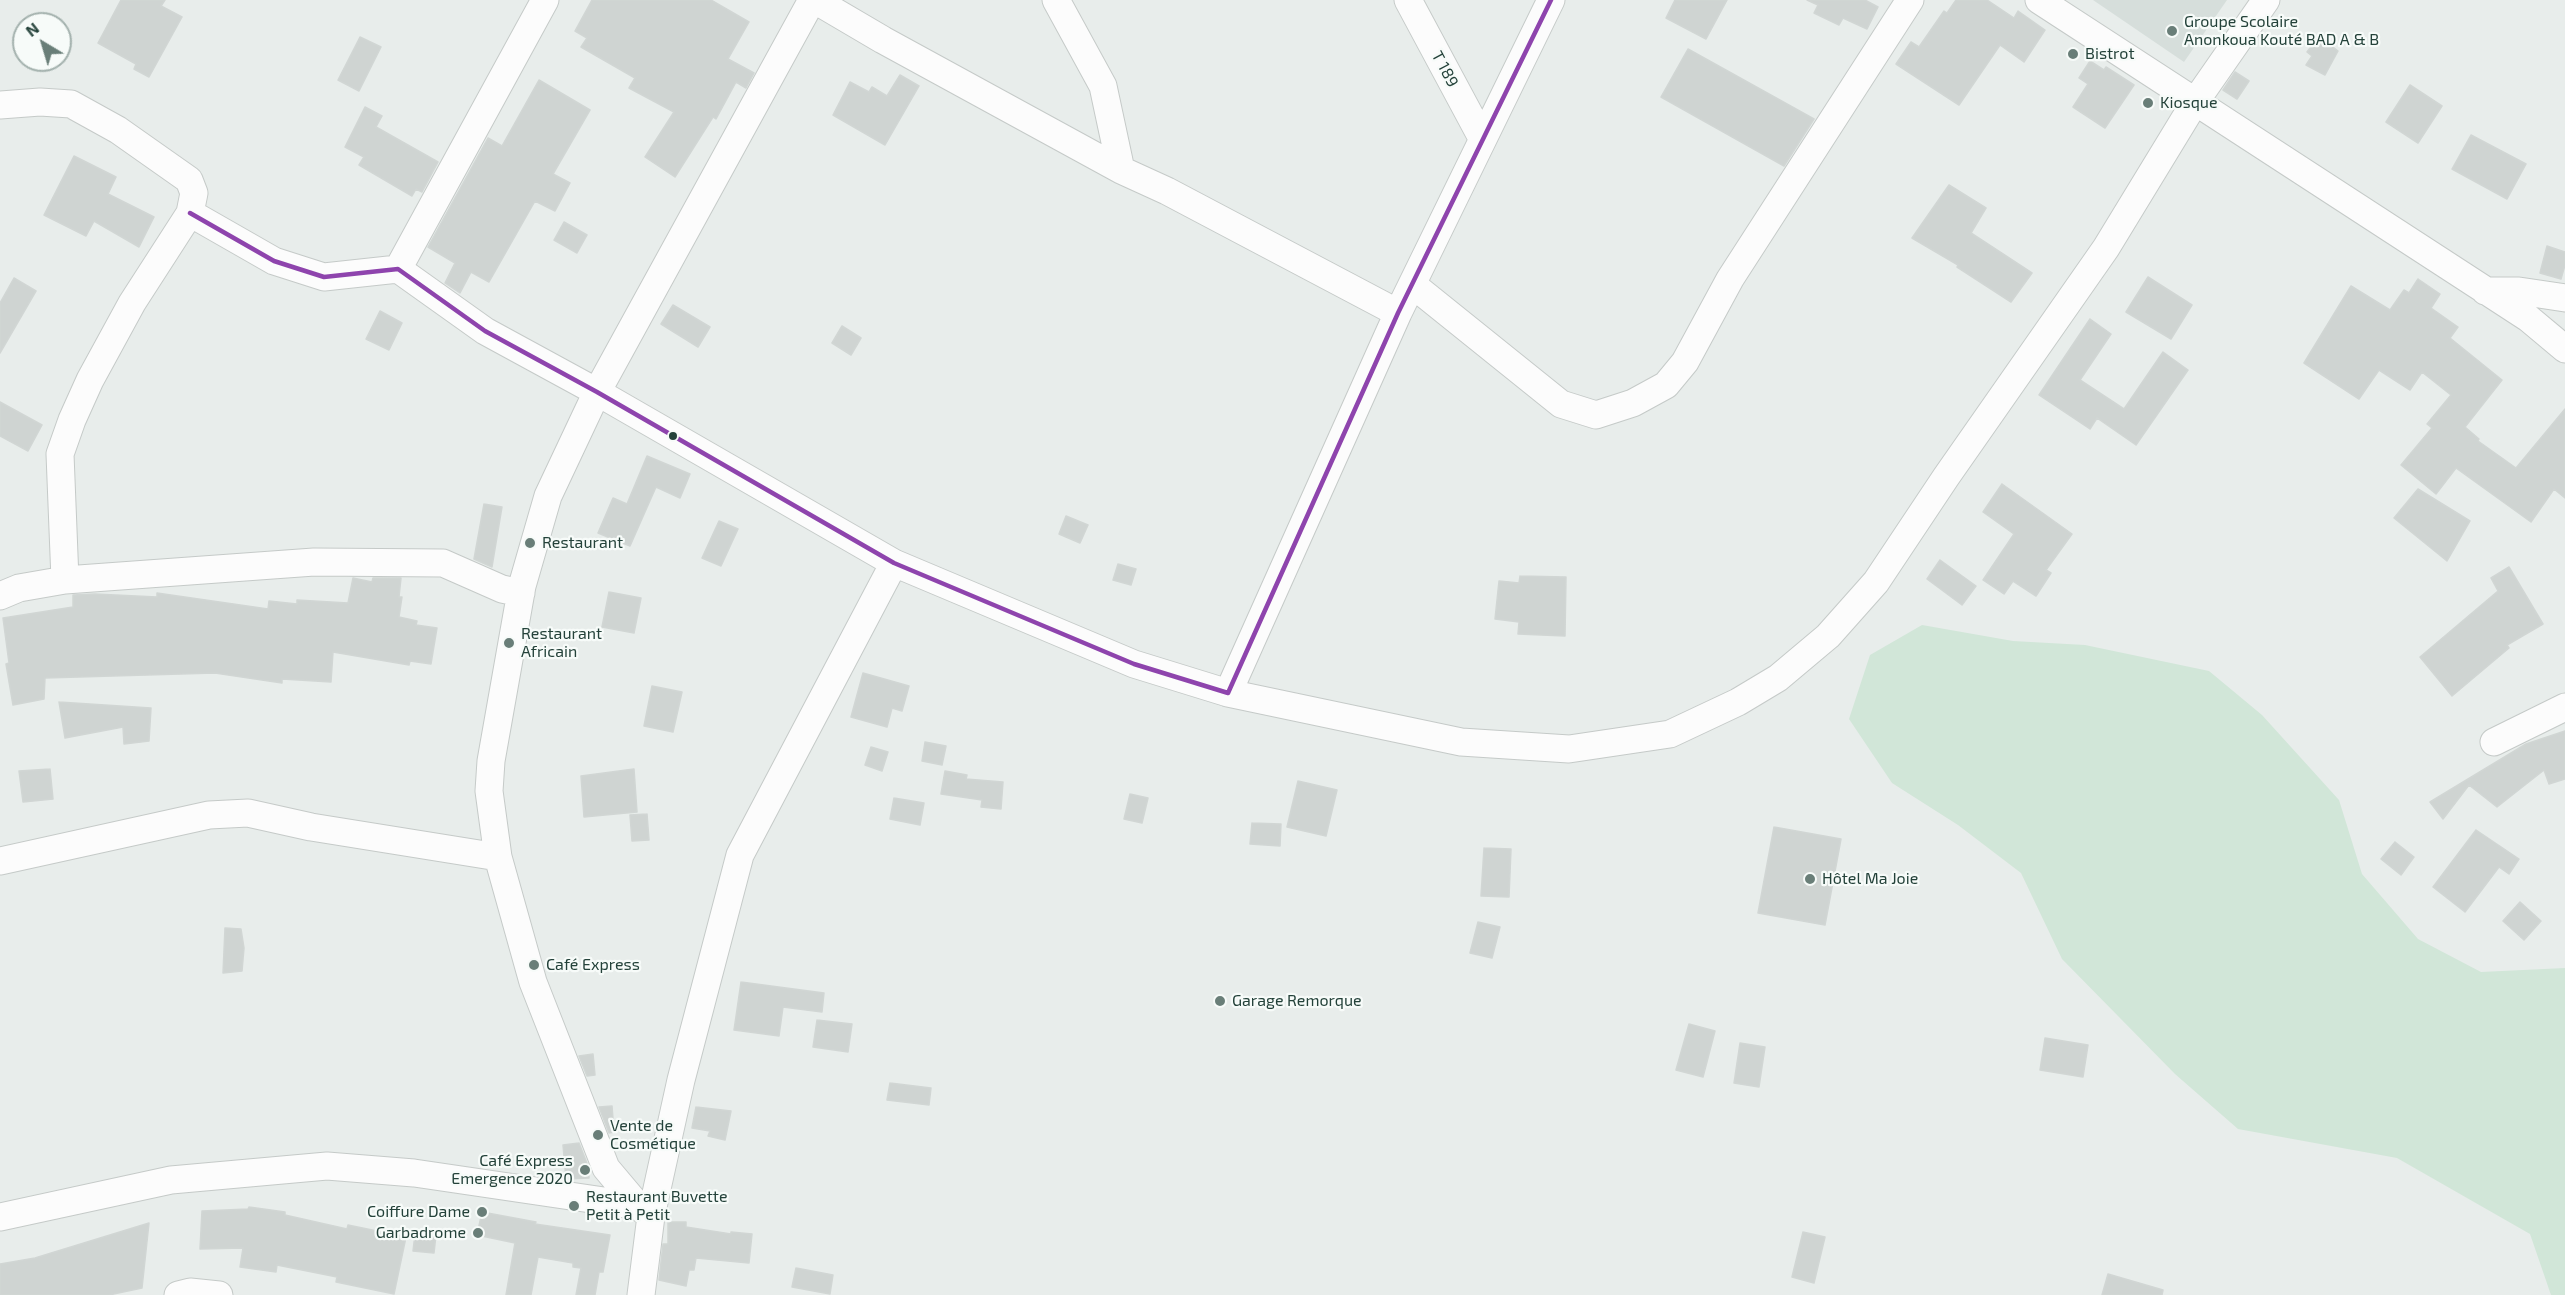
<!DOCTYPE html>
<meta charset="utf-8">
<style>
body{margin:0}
#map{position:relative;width:2565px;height:1295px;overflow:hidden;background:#e8edeb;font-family:"Exo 2",sans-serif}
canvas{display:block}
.north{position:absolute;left:12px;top:12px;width:60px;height:60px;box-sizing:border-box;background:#f7fbf9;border:2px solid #a3b1ad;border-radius:50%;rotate:322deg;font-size:16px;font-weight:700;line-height:24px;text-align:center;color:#24423a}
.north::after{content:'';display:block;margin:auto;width:21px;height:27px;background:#697e78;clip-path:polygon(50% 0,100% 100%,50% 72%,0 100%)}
</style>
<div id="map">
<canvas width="2565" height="1295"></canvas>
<div class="north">N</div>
</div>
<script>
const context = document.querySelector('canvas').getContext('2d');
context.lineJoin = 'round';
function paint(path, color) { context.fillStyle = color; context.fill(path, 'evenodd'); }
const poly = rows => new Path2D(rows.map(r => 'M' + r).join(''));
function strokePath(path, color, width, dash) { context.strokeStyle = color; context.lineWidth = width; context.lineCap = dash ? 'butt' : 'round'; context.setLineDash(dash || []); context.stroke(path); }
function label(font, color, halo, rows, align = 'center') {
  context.font = font + ' "Exo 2",sans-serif'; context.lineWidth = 4.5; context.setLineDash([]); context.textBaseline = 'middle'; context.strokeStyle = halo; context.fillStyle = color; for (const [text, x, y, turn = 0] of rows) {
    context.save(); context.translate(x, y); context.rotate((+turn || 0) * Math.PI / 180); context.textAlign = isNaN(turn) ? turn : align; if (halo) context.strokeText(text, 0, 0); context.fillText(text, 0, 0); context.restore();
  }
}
paint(poly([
 [2093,0,2227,0,2184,62]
]), '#d6dedb');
paint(poly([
 [1922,625,2013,641,2085,645,2209,671,2262,715,2339,800,2362,874,2418,939,2481,972,2565,968,2565,1295,2551,1295,2530,1234,2397,1158,2238,1129,2175,1074,2062,959,2021,873,1958,825,1892,783,1849,719,1870,655]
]), '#d1e6d8');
const building = poly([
 [121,0,165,0,161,6,182,17,149,77,134,69,136,64,98,43,121,0],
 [592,0,711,0,749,22,728,59,754,73,746,88,736,82,716,119,713,117,675,177,645,157,674,112,629,88,635,78,581,47,587,38,575,31,592,0],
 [1675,0,1727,0,1706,39,1666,18,1675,0],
 [1807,0,1865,0,1878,7,1867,29,1843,18,1839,25,1814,13,1818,5,1807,0],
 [1956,0,1987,0,2014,18,2018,11,2045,30,2024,62,2000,45,1959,105,1896,64,1911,42,1919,47,1944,11,1947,13,1956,0],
 [2319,36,2338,51,2325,75,2306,65,2312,56,2307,52,2319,36],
 [360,37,381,47,359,91,338,80,360,37],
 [1688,49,1814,119,1784,166,1661,97,1688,49],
 [2090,61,2104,70,2106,67,2134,85,2105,128,2073,107,2088,84,2079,78,2090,61],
 [2235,72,2249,81,2237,99,2223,90,2235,72],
 [900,75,919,86,885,145,833,115,850,82,869,92,872,87,887,96,900,75],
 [539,80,590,110,553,174,570,183,555,211,535,201,489,282,471,272,460,293,445,283,455,263,428,247,488,138,502,146,539,80],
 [2410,85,2442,106,2418,143,2386,122,2410,85],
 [365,107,382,116,376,127,438,162,422,192,416,189,412,196,359,165,364,157,345,147,365,107],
 [2471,135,2526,164,2507,199,2452,169,2471,135],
 [74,156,116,177,108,194,154,217,139,247,94,221,86,236,44,215,74,156],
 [1949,185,1986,208,1971,233,2032,273,2011,302,1957,267,1958,265,1912,238,1949,185],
 [564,222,587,235,577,253,554,240,564,222],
 [2547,246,2565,252,2565,265,2561,279,2540,273,2547,246],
 [2148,277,2192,305,2171,339,2126,312,2148,277],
 [14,278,36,291,0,353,0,303,14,278],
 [2418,279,2440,294,2431,308,2458,327,2450,338,2502,380,2465,427,2479,439,2478,441,2516,468,2565,409,2565,498,2554,489,2531,522,2456,468,2436,494,2401,465,2432,428,2427,424,2451,395,2422,372,2410,390,2379,370,2359,399,2304,363,2351,286,2390,310,2404,290,2409,293,2418,279],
 [673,305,710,327,698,347,661,324,673,305],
 [380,311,402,323,389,350,366,339,380,311],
 [2090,319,2111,334,2080,380,2124,409,2163,352,2188,370,2136,445,2097,418,2090,429,2039,395,2090,319],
 [842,326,861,338,851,355,832,343,842,326],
 [0,402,42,425,28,451,0,436,0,402],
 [647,456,690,474,680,498,656,487,630,546,598,533,613,498,627,504,647,456],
 [2002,484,2072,534,2046,570,2051,573,2036,596,2013,581,2004,594,1983,580,2014,534,1983,512,2002,484],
 [2418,489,2470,521,2447,561,2394,518,2418,489],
 [484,504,502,507,492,567,474,559,484,504],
 [1066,516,1088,525,1080,543,1059,534,1066,516],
 [719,521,738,529,721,566,702,558,719,521],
 [1940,560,1976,586,1962,605,1927,579,1940,560],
 [1118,564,1136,569,1131,585,1113,580,1118,564],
 [2509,567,2543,624,2507,645,2509,648,2452,696,2420,657,2498,591,2491,578,2509,567],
 [1520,576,1566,577,1565,636,1518,634,1519,622,1495,619,1499,581,1519,583,1520,576],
 [353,578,372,582,373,578,401,578,399,597,402,597,399,617,417,621,416,625,437,628,431,664,410,661,409,665,333,652,331,682,282,679,282,683,215,673,45,678,44,699,13,705,6,664,9,663,3,618,73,607,73,595,95,594,157,597,157,593,268,609,269,601,297,604,297,600,348,603,353,578],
 [609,592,641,598,634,633,602,627,609,592],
 [863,673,909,686,902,711,892,708,887,727,851,717,863,673],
 [652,686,682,692,673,732,644,726,652,686],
 [59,702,151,708,149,741,124,744,123,727,65,738,59,702],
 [2565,731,2565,779,2549,784,2544,770,2497,807,2469,785,2443,819,2430,802,2526,744,2565,731],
 [925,742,946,746,942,765,922,761,925,742],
 [871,747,888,752,882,771,865,765,871,747],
 [50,769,53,799,23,802,19,771,50,769],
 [634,769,637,812,584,817,581,776,634,769],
 [945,771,967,775,966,779,1003,782,1001,809,981,807,982,800,941,794,945,771],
 [1298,781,1337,790,1326,836,1287,827,1298,781],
 [1130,794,1148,798,1142,823,1124,819,1130,794],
 [894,798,924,803,920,825,890,819,894,798],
 [647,814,649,840,632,841,630,815,647,814],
 [1252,823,1281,824,1280,846,1250,844,1252,823],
 [1774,827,1841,839,1825,925,1758,913,1774,827],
 [2476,830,2519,859,2509,874,2499,867,2465,912,2433,887,2476,830],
 [2395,842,2414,857,2401,875,2381,859,2395,842],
 [1484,848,1511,849,1509,897,1481,896,1484,848],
 [2520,902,2541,921,2524,940,2503,921,2520,902],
 [1478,922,1500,927,1492,958,1470,953,1478,922],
 [225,928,241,929,244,948,242,971,223,973,225,928],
 [741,982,824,993,822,1012,783,1007,779,1036,734,1030,741,982],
 [817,1020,852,1024,848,1052,813,1047,817,1020],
 [1689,1024,1715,1031,1703,1077,1676,1070,1689,1024],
 [2045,1038,2088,1045,2083,1077,2040,1070,2045,1038],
 [1740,1043,1765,1047,1759,1087,1734,1083,1740,1043],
 [593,1054,595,1075,587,1076,579,1056,593,1054],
 [890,1083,931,1088,929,1105,887,1100,890,1083],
 [612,1106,614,1132,609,1133,599,1107,612,1106],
 [696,1107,731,1111,725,1140,708,1136,710,1131,692,1128,696,1107],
 [579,1143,588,1166,589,1178,566,1179,563,1145,579,1143],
 [249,1207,285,1212,285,1215,347,1229,348,1225,406,1237,394,1294,336,1282,337,1277,277,1265,276,1272,240,1267,243,1248,200,1249,202,1211,248,1209,249,1207],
 [482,1212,536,1222,535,1224,610,1235,603,1272,599,1272,595,1295,576,1295,581,1268,573,1267,573,1263,538,1257,531,1295,506,1295,515,1243,477,1235,482,1212],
 [668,1222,686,1222,686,1227,731,1234,731,1232,752,1234,749,1263,696,1258,694,1270,689,1270,686,1286,659,1280,663,1244,668,1244,668,1222],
 [149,1223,142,1288,109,1295,0,1295,0,1264,35,1258,149,1223],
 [1803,1232,1825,1237,1814,1283,1792,1277,1803,1232],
 [415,1234,436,1235,434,1253,413,1251,415,1234],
 [796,1268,833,1275,830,1294,792,1287,796,1268],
 [2108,1274,2163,1290,2162,1295,2102,1295,2108,1274]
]);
paint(building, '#cfd4d2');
strokePath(building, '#d1d6d4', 1.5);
const street = poly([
 [815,0,883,40,1121,170,1167,191,1398,313],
 [1056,0,1103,86,1121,170],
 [1408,0,1482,138],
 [2039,0,2528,318,2565,349],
 [0,105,40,102,71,104,118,130,189,180,194,193,190,213,132,303,90,380,72,420,60,454,65,580],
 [190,213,274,261,324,277,398,269,485,331,597,392,894,563,1134,664,1228,693,1398,313,1551,0],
 [398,269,545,0],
 [1413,285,1561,404,1596,415,1633,403,1666,385,1685,362,1730,279,1910,0],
 [2485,291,2519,291,2565,298],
 [0,596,19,588,65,580,314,562,443,563,502,589,521,593],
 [1228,693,1461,742,1569,749,1670,734,1738,702,1778,678,1828,636,1876,582,1946,477,2106,248,2195,102,2266,0],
 [2494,742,2565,707],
 [0,861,209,815,248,813,311,827,498,857],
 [651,1216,638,1206,606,1168,533,982,498,857,489,791,491,761,522,586,548,496,597,392,812,0],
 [0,1217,171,1180,327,1166,414,1173,638,1206],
 [178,1295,190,1292,219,1295],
 [641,1295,651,1216,681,1080,740,855,894,563]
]);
strokePath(street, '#c5cac8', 29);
strokePath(street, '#fcfcfc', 27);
strokePath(poly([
 [190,213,274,261,324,277,398,269,485,331,597,392,894,563,1134,664,1228,693,1398,313,1551,0]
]), '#8e44ad', 4.5);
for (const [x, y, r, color] of [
 [2172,31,6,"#697e78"],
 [2073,54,6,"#697e78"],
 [2148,103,6,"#697e78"],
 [673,436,5,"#24423a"],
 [530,543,6,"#697e78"],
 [509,643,6,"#697e78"],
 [1810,879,6,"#697e78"],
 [534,965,6,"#697e78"],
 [1220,1001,6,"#697e78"],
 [598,1135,6,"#697e78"],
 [585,1170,6,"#697e78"],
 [574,1206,6,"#697e78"],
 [482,1212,6,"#697e78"],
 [478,1233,6,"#697e78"]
]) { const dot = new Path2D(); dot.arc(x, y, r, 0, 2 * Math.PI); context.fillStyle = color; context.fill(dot); strokePath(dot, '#f7fbf9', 2); }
label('16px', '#24423a', '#f7fbf9', [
 ["Groupe Scolaire",2184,22],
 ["Anonkoua Kouté BAD A & B",2184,40],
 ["Bistrot",2085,54],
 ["Kiosque",2160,103],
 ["Restaurant",542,543],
 ["Restaurant",521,634],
 ["Africain",521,652],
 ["Hôtel Ma Joie",1822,879],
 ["Café Express",546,965],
 ["Garage Remorque",1232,1001],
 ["Vente de",610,1126],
 ["Cosmétique",610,1144],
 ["Café Express",573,1161,"right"],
 ["Emergence 2020",573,1179,"right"],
 ["Restaurant Buvette",586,1197],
 ["Petit à Petit",586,1215],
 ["Coiffure Dame",470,1212,"right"],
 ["Garbadrome",466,1233,"right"]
], 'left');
label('16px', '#24423a', '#f7fbf9', [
 ["T 189",1445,69,62]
]);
</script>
